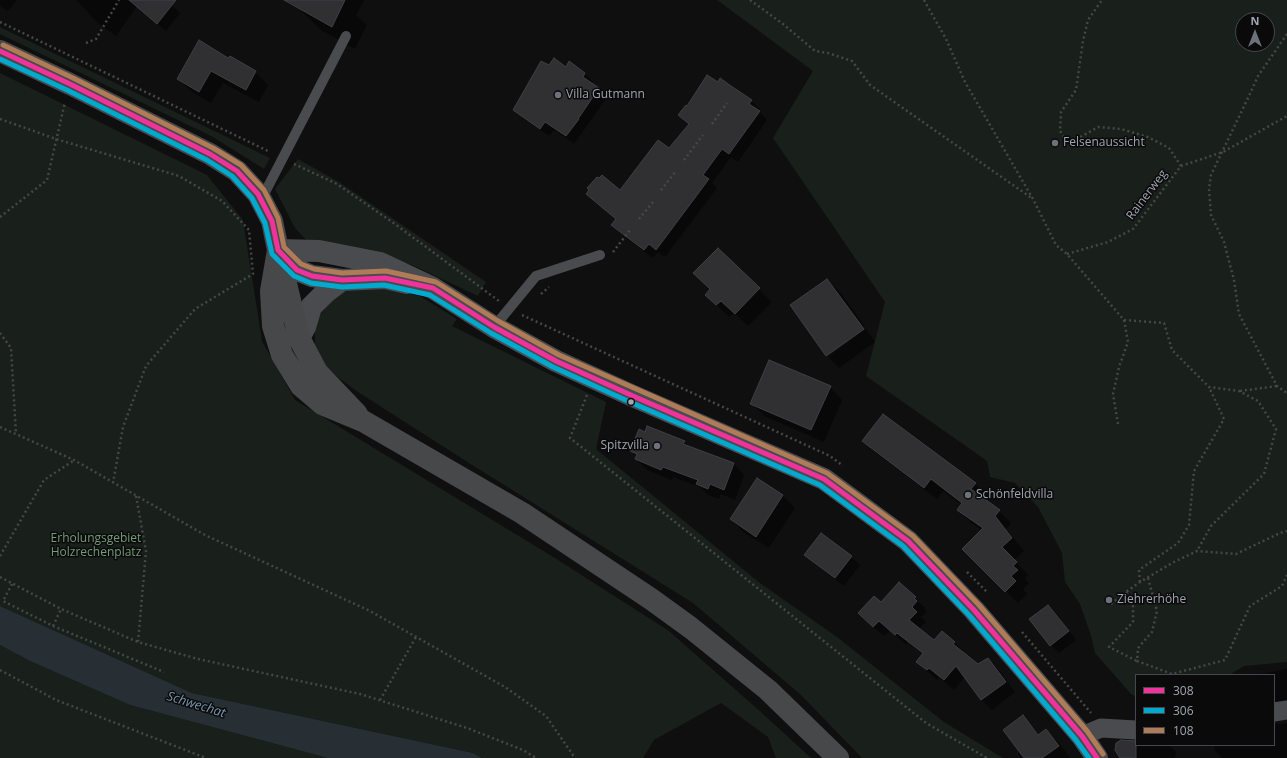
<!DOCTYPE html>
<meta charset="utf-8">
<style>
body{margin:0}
#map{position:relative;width:1287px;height:758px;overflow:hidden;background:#0f0f10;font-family:"Open Sans",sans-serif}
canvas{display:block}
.legend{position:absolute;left:1135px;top:674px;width:140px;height:72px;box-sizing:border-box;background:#0a0a0b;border:1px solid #46484d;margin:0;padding:5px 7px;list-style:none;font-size:12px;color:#a0a6b1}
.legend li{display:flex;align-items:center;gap:8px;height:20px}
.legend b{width:20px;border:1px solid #46484d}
.north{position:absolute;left:1235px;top:12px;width:40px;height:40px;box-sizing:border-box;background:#0a0a0b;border:1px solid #46484d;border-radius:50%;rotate:0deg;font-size:11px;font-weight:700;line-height:16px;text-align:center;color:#a0a6b1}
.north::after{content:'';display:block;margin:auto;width:14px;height:18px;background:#6d7179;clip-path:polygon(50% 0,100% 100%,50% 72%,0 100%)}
</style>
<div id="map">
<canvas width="1287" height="758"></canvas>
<ul class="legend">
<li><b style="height:5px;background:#ef339a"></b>308</li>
<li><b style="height:5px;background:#00a9ce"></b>306</li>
<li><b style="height:5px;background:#b07c57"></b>108</li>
</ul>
<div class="north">N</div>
</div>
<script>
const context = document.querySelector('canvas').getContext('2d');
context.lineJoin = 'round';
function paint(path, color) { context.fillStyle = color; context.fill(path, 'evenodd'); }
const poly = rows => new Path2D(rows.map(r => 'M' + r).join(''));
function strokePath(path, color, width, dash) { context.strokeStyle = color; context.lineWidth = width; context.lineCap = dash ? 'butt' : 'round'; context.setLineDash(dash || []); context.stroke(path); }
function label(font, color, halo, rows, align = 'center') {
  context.font = font + ' "Open Sans",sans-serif'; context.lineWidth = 3; context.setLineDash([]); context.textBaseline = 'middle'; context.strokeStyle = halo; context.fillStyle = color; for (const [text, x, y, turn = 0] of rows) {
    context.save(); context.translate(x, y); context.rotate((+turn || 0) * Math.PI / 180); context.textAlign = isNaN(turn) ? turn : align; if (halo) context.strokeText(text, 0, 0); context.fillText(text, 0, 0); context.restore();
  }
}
paint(poly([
 [717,0,1287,0,1287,662,1244,666,1229,675,1136,675,1136,697,1131,694,1095,653,1091,636,1080,604,1065,582,1062,553,1038,507,1015,483,990,477,987,461,866,376,885,302,773,138,813,71],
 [1243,20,1267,20,1267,44,1243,44],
 [0,27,270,158,264,169,213,137,0,34],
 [0,73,207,175,243,220,262,341,295,400,555,558,669,631,762,713,811,758,776,758,768,737,721,703,654,740,643,758,482,758,473,753,192,693,0,606],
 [298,159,339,182,486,282,478,296,412,265,360,250,308,242,295,228,275,189],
 [363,287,388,289,420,296,457,319,452,326,606,402,596,449,760,583,837,637,944,722,1003,758,862,758,801,695,693,603,469,463,358,392,328,370,315,346,315,321,331,301,343,291],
 [0,645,30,661,130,705,328,758,0,758]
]), '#191f1a');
paint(poly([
 [0,606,192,693,473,753,482,758,328,758,130,705,30,661,0,645]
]), '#272f34');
paint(poly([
 [0,0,17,0,8,11,0,6],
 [76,0,171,0,169,3,180,13,166,31,137,6,116,36,99,24],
 [290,0,364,0,356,15,367,25,355,49,321,30],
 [230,58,255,72,268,85,259,102,223,83,211,103,191,91,178,79,228,60],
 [549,66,567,68,585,74,593,82,592,84,598,88,607,97,574,144,554,130,549,136,523,118,514,110],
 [720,80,751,101,760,109,759,111,767,120,738,162,731,157,712,183,717,188,665,257,658,252,653,258,620,233,612,225,617,219,620,192,669,150,689,125,679,115,687,107,718,83],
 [718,250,772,302,748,326,734,313,729,317,706,295,711,290],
 [827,280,840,292,865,327,827,354,827,356,791,306],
 [866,329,875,342,839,368,828,357],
 [830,387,842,400,824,442,764,416,751,403],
 [864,441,975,484,987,496,984,500,999,511,1011,523,1006,529,1024,551,1014,560,1028,575,1025,579,1029,583,1023,589,1027,594,1018,603,963,549,982,530,970,522,958,510,962,505,943,491,937,499,876,453],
 [684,442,690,448,734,464,744,475,735,500,721,494,719,499,708,495,700,487,673,477,672,480,647,470,636,459,637,457,631,451],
 [757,479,783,496,795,508,769,548,743,532,731,519],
 [806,555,851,557,860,565,844,586,814,563],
 [899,583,925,608,924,609,927,611,921,617,926,622,919,629,934,642,942,632,955,643,965,653,964,654,978,666,988,659,998,669,1015,692,992,710,982,700,965,677,954,690,939,677,937,680,917,662,923,654,908,642,906,645,890,630,884,636,869,623,881,603],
 [1048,606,1056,614,1076,640,1059,653,1051,645],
 [1287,669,1287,704,1274,706,1274,675,1256,675],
 [1023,716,1040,735,1046,730,1059,743,1070,758,1021,758,1018,754,1021,752],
 [1287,723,1287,758,1222,758,1215,751,1214,745,1274,745,1274,725],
 [1136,742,1136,745,1169,745,1176,752,1175,758,1121,758]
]), '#0007');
const building = poly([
 [129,0,176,0,157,24,129,0],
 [284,0,345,0,332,27,284,0],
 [199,40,228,58,230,56,256,71,246,90,211,71,199,92,177,79,199,40],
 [554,58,566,67,569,61,585,73,583,77,599,88,578,119,579,119,566,136,545,122,540,129,513,110,541,61,549,65,554,58],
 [707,75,718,82,720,78,731,86,752,100,749,104,760,111,729,154,722,149,703,175,709,179,656,250,649,244,644,250,611,225,616,219,586,194,589,190,587,188,597,177,599,178,602,175,620,190,658,140,669,148,689,124,678,115,686,105,687,106,707,75],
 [718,248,760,288,735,314,721,301,716,305,705,295,710,289,693,273,718,248],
 [827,279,864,329,826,356,790,305,827,279],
 [769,360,831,386,811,430,750,404,769,360],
 [883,414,976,483,971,489,1000,510,995,516,1012,538,1002,547,1017,562,1013,566,1018,570,1011,576,1016,581,1005,592,962,549,983,528,957,510,962,503,931,479,924,488,862,441,883,414],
 [647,426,685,441,683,444,734,463,724,490,710,484,708,489,696,484,698,480,663,467,661,470,635,459,637,454,630,451,639,429,645,432,647,426],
 [757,478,783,495,756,537,730,519,757,478],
 [821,533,852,556,835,578,804,555,821,533],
 [899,582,916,597,914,598,917,601,912,607,917,612,909,620,934,640,942,631,955,642,953,644,978,664,988,658,1006,682,981,700,956,666,944,680,929,668,927,670,916,662,923,653,897,633,895,635,879,621,873,627,858,613,874,596,881,602,899,582],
 [1048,605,1069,631,1050,646,1029,619,1048,605],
 [1023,715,1038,735,1046,729,1059,746,1042,758,1024,758,1003,730,1023,715],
 [1121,740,1136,741,1136,758,1120,758,1115,750,1116,743,1121,740]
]);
paint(building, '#303032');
strokePath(building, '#3e4044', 1);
strokePath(poly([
 [750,0,783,24,815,51,828,53,852,61,870,85,1033,199],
 [924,0,946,39,965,82,1033,199,1056,245,1067,254,1124,320,1164,323,1172,350,1209,387,1239,391,1258,401,1276,429,1264,474,1211,526,1197,551],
 [0,22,270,152],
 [1287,34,1258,76,1248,98,1211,175,1209,189,1211,215,1224,242,1234,280,1239,314,1277,386,1287,393],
 [86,43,96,39,119,0],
 [0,119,56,139,179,176,222,201,249,230,253,274,195,309,146,366,123,427,113,483],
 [712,124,727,103],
 [684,160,703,135],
 [294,164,337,184,395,224,499,301],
 [1181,166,1223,152,1287,116],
 [661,190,676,171],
 [0,217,47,180,65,102],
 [639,219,653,202],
 [613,252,630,230],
 [1067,254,1108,242,1133,229,1181,166,1169,148,1148,137,1121,129,1098,127,1077,139,1065,139,1060,131,1061,112,1076,90,1083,41,1088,20,1102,0],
 [541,294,549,287],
 [522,315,830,456,843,466],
 [0,333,11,348,16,434],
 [1240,391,1277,386],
 [587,395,570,438,926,723,987,758],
 [1118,424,1113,394,1119,367,1128,342,1124,320],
 [0,427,74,460,205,535,370,611,505,687,546,716,575,758],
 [136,496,146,551,138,642],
 [0,556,44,480,73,461],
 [967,572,987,592],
 [0,577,61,609,138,642,198,659,360,694,467,728,523,750,536,758],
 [1148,578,1157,611,1152,632,1138,648,1137,661,1172,674,1225,660,1250,606,1282,586,1287,575],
 [1140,582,1139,570,1178,543,1189,525,1194,471,1224,419,1209,387],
 [12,584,3,601,53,626,164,672],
 [1126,592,1133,605,1133,622,1109,647,1137,661],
 [1111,604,1126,592,1140,582,1172,563,1197,551,1236,554,1280,533,1287,531],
 [53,626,61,609],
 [1022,632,1091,713],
 [0,670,56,700,206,758],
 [380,700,416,637]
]), '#45474a', 2.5, [2, 3]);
strokePath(poly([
 [261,200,346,36],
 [494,327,536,276,600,255]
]), '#4a4b4f', 10);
strokePath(poly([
 [1274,712,1287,710],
 [1082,736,1101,728,1136,730]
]), '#4a4b4f', 19);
strokePath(poly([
 [278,250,319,251,380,263,433,288,494,327,556,361,633,396,824,479,908,541,974,610,1082,736,1097,758],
 [278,250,297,270,312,276,342,280,385,278,407,283],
 [299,338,305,327,311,307,326,292,342,280]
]), '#4a4b4f', 22);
strokePath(poly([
 [0,51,70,84,210,154,237,171,258,194,272,221,278,250,299,338,317,372,357,414],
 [278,250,271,291,273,326,282,355,301,386,322,404,363,421,522,513,651,599,691,628,768,690,838,758]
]), '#46484a', 22);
strokePath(poly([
 [0,51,70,84,210,154,237,171,258,194,272,221,278,250,297,270,312,276,342,280,385,278,433,288,494,327,556,361,633,396,824,479,908,541,974,610,1082,736,1097,758]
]), '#ef339a', 5);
strokePath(poly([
 [0,59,67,90,207,160,232,176,252,198,265,223,272,254,294,276,311,283,342,287,384,285,430,295,491,333,553,367,630,402,820,485,903,546,969,615,1076,740,1089,758]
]), '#00a9ce', 5);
strokePath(poly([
 [3,45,73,78,213,148,241,165,264,190,278,218,284,247,301,264,314,269,342,273,386,271,436,282,498,321,559,355,827,473,913,536,979,605,1087,731,1103,754]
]), '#b07c57', 5);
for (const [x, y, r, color] of [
 [558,95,4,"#6d7179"],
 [1055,143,4,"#6d7179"],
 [631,402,3.5,"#a0a6b1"],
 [657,446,4,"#6d7179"],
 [968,495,4,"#6d7179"],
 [1109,600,4,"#6d7179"]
]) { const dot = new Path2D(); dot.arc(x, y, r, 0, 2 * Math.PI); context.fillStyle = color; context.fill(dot); strokePath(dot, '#0a0a0b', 1.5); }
label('12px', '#a0a6b1', '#0a0a0b', [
 ["Villa Gutmann",566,95],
 ["Felsenaussicht",1063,143],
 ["Spitzvilla",649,446,"right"],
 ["Schönfeldvilla",976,495],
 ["Ziehrerhöhe",1117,600]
], 'left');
label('12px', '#a0a6b1', '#0a0a0b', [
 ["Rainerweg",1147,195,-53]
]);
label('12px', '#779c78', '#0a0a0b', [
 ["Erholungsgebiet",96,539],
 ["Holzrechenplatz",96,553]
]);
label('italic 13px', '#7795ac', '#0a0a0b', [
 ["Schwechat",196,705,17]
]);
</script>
